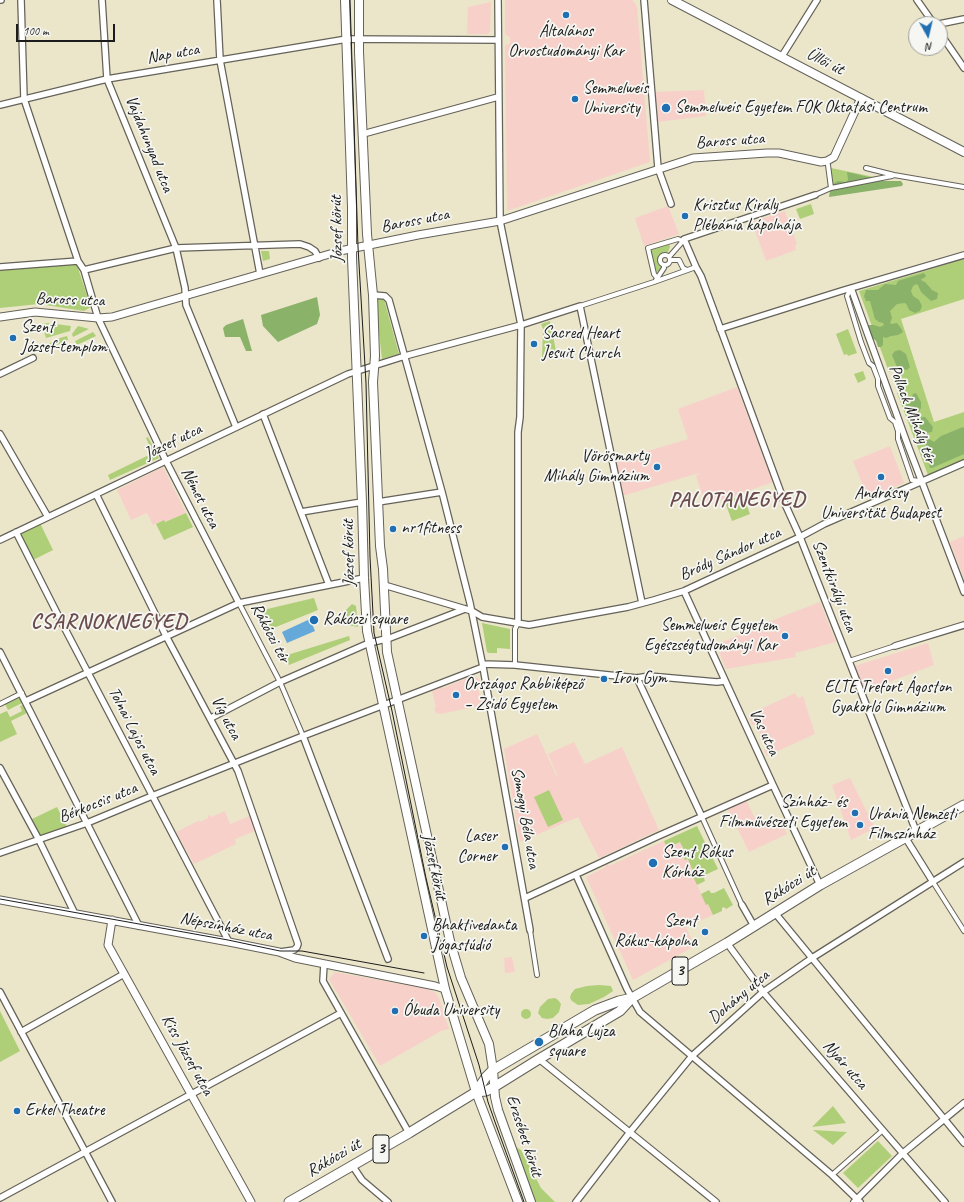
<!DOCTYPE html>
<meta charset="utf-8">
<style>
body{margin:0}
#map{position:relative;width:964px;height:1202px;overflow:hidden;background:#ebe5ca;font-family:Caveat,sans-serif}
canvas{display:block}
.north{position:absolute;left:908px;top:16px;width:40px;height:40px;box-sizing:border-box;background:#f6f6f2;border:1px solid #9f9f9c;border-radius:50%;rotate:172deg;font-size:11px;font-weight:700;line-height:16px;text-align:center;color:#1c1c1c}
.north::after{content:'';display:block;margin:auto;width:14px;height:18px;background:#1f6fb2;clip-path:polygon(50% 0,100% 100%,50% 72%,0 100%)}
.scale{position:absolute;left:16px;top:24px;width:99px;height:18px;box-sizing:border-box;border:2px solid #1c1c1c;border-top:0;padding-left:5px;font-size:12px;line-height:14px;white-space:nowrap;color:#1c1c1c;-webkit-text-stroke:3px #f6f6f2;paint-order:stroke}
</style>
<div id="map">
<canvas width="964" height="1202"></canvas>
<div class="north">N</div>
<div class="scale">100 m</div>
</div>
<script>
const context = document.querySelector('canvas').getContext('2d');
context.lineJoin = 'round';
function paint(path, color) { context.fillStyle = color; context.fill(path, 'evenodd'); }
const poly = rows => new Path2D(rows.map(r => 'M' + r).join(''));
function strokePath(path, color, width, dash) { context.strokeStyle = color; context.lineWidth = width; context.lineCap = dash ? 'butt' : 'round'; context.setLineDash(dash || []); context.stroke(path); }
function label(font, color, halo, rows, align = 'center') {
  context.font = font + ' Caveat,sans-serif'; context.lineWidth = 3.5; context.setLineDash([]); context.textBaseline = 'middle'; context.strokeStyle = halo; context.fillStyle = color; for (const [text, x, y, turn = 0] of rows) {
    context.save(); context.translate(x, y); context.rotate((+turn || 0) * Math.PI / 180); context.textAlign = isNaN(turn) ? turn : align; if (halo) context.strokeText(text, 0, 0); context.fillText(text, 0, 0); context.restore();
  }
}
paint(poly([
 [505,0,632,0,635,3,637,7,650,162,507,211,505,46,510,43,510,37,507,36,505,33],
 [491,2,490,31,488,34,467,34,468,7],
 [704,90,706,116,657,122,655,92],
 [668,206,679,234,644,246,635,218],
 [785,211,797,244,795,245,796,250,766,261,752,222],
 [737,387,773,482,706,506,696,476,699,473,622,496,615,461,688,439,678,409],
 [890,446,904,483,868,498,853,461],
 [163,467,186,513,165,522,164,520,153,525,147,513,131,520,117,490],
 [964,536,964,579,950,542],
 [820,602,836,642,795,653,796,657,726,669,716,645,776,619],
 [928,643,934,665,865,691,855,666],
 [473,675,479,679,480,686,478,688,480,697,482,697,484,705,440,714,436,713,434,708,436,707,432,691,442,687,444,688],
 [795,693,798,698,803,696,815,734,767,756,764,750,767,749,756,724,752,725,748,715],
 [537,734,557,777,558,777,548,754,574,742,585,764,622,747,659,830,604,856,609,866,664,841,667,847,680,842,685,853,682,854,688,858,693,871,691,872,706,904,708,904,713,915,686,927,695,946,633,980,586,877,606,867,601,857,599,858,578,817,520,842,504,749],
 [850,778,875,828,851,840,832,785],
 [746,800,758,824,765,821,768,828,781,821,787,834,749,852,728,809],
 [225,811,230,824,250,816,255,831,235,839,236,844,194,864,176,832,198,821,202,821,208,818,208,816,210,815,211,817],
 [512,957,515,972,505,973,504,958],
 [335,972,428,989,436,993,439,998,449,1029,441,1031,380,1066,329,979]
]), '#f7d1c9');
paint(poly([
 [831,168,874,177,873,179,833,186],
 [811,204,814,214,800,219,796,209],
 [669,243,670,247,668,252,664,252,658,256,658,260,659,264,662,266,660,271,656,272,649,250],
 [261,251,269,251,270,259,263,261],
 [964,259,964,299,901,319,934,422,964,412,964,459,928,475,897,393,904,391,896,369,889,372,859,291],
 [76,262,91,307,84,311,39,304,0,308,0,270],
 [375,297,382,297,384,299,399,354,382,359],
 [550,321,557,356,542,360,543,329,541,324],
 [48,323,71,326,70,331,46,338,42,324],
 [78,326,89,329,73,337,72,334],
 [848,329,857,353,848,356,847,354,844,355,836,334],
 [93,332,96,336,77,345,75,341],
 [67,336,68,340,48,349,46,345,60,338],
 [863,371,866,379,858,383,854,374],
 [148,437,159,458,110,480,108,475,153,453,146,438],
 [743,495,750,514,732,521,725,502],
 [186,513,193,527,164,540,156,524,164,520,165,522],
 [39,521,53,550,31,561,16,532],
 [314,598,318,610,271,629,263,610],
 [352,604,356,606,358,627,348,625,344,612],
 [482,623,510,629,510,649,497,648,497,653,489,653,487,652],
 [349,636,350,640,289,665,284,656],
 [14,697,25,699,26,701,8,710,4,702],
 [23,705,27,713,11,721,17,734,0,742,0,714,7,711,10,717,22,711,20,706],
 [549,790,563,820,548,827,534,797],
 [57,807,67,827,41,838,32,819],
 [697,826,718,869,705,875,704,878,705,881,697,885,691,872,693,871,688,859,685,860,682,854,685,852,680,842,667,848,664,841],
 [724,888,733,905,726,909,724,907,722,908,722,911,713,915,708,904,706,905,701,894,709,890,711,893,714,893],
 [599,985,611,986,613,991,604,997,589,1004,578,1005,572,1001,570,998,571,994,575,989,587,986],
 [555,998,558,1000,561,1004,559,1012,553,1018,547,1019,542,1018,538,1013,540,1007,548,999],
 '521 1014a5 5 0 1 1 10 0a5 5 0 1 1-10 0Z',
 [0,1011,20,1051,0,1062],
 [833,1106,846,1123,812,1127],
 [813,1130,847,1132,833,1145],
 [878,1141,892,1156,858,1188,843,1173],
 [514,1146,521,1150,541,1188,555,1202,534,1202]
]), '#aecf77');
paint(poly([
 [847,172,873,178,875,181,901,181,903,184,902,186,829,197,830,191,833,184,838,181,846,182,848,180],
 [924,273,926,276,924,278,921,279,922,281,925,282,932,290,938,293,937,299,931,301,921,292,918,285,916,284,913,286,911,291,913,296,919,300,922,306,920,311,915,313,909,310,907,305,905,303,897,304,890,311,892,318,890,323,892,324,897,323,901,328,903,332,898,335,891,336,886,338,883,337,883,345,881,347,878,347,876,341,868,334,867,330,868,325,874,325,880,327,884,325,883,323,879,322,875,319,870,301,866,301,864,296,866,290,878,290,885,284,896,285,898,281],
 [317,297,320,315,317,324,278,342,263,326,261,315],
 [243,319,252,351,246,351,240,337,225,337,223,328,226,325],
 [900,350,906,354,910,367,907,370,901,369,897,367,892,355,895,351],
 [916,393,921,402,921,408,919,412,911,415,905,410,904,407,906,404,911,403,912,396,913,394],
 [922,417,925,417,933,427,932,432,926,433,918,427,917,422],
 [963,427,964,428,964,454,932,468,930,468,929,465,930,463,930,458,926,449,926,441,929,439,934,442,941,436]
]), '#8ab268');
paint(poly([
 [310,619,315,631,287,643,282,632]
]), '#64a9d9');
const pedestrian = poly([
 [828,165,831,188],
 [866,168,894,175,964,187],
 [815,195,831,188,892,176],
 '660 260a5 5 0 1 1 10 0a5 5 0 1 1-10 0Z',
 [669,257,683,241],
 [670,260,679,260,683,268,687,270],
 [657,278,654,274,648,248,678,239,683,241],
 [656,280,664,268,664,265],
 [851,288,847,296,861,342,869,363,873,366,878,379,878,386,890,418,895,422,898,431,898,439,912,480,920,481],
 [580,306,654,282,696,267],
 [239,603,280,682,303,736],
 [849,661,895,646],
 [515,665,515,629,518,623],
 [0,704,22,693],
 [702,817,742,905],
 [933,882,964,931],
 [530,930,537,975],
 [832,1175,883,1130]
]);
const minor = poly([
 [0,0,1,0],
 [21,0,24,99,78,261,84,270,98,318,166,461,239,603],
 [102,0,107,79,176,248,185,288,186,305,236,427],
 [217,0,220,60,260,274],
 [498,0,500,221,521,325,520,417,518,432,518,623],
 [644,0,658,168,671,204],
 [917,0,934,24],
 [939,24,964,19],
 [940,33,964,68],
 [782,56,817,0],
 [0,105,107,79,347,39,498,40],
 [363,134,498,97],
 [815,195,684,239,696,267,701,276,785,504,800,537,916,831],
 [0,267,78,261],
 [84,270,176,248,300,244,309,247,315,251,319,258],
 [851,288,907,443,964,592],
 [373,295,385,296,389,300,442,492,470,603,483,667,530,930],
 [720,329,841,291,964,255],
 [0,374,33,358],
 [263,414,329,585],
 [0,434,48,517],
 [96,494,166,636,238,771,298,944,297,947,294,950,280,952],
 [378,502,442,492],
 [301,512,362,502],
 [16,532,63,625,229,942],
 [0,540,348,374,405,356,521,325,580,306,642,603],
 [384,585,472,611,482,617,529,625,628,607,654,600,684,591,800,537,824,524,964,463],
 [684,591,773,785,820,885],
 [895,646,964,625],
 [0,652,139,926],
 [483,664,515,665,637,678,649,676,717,682,725,681],
 [637,678,702,817],
 [26,701,239,603,364,578],
 [211,718,280,682,369,643,390,638,465,609],
 [303,736,388,959],
 [0,768,39,840,75,914],
 [905,837,933,882],
 [0,853,87,823,152,796,303,736,483,667],
 [576,875,627,989,640,1012,832,1175,860,1202],
 [525,898,656,837,773,785],
 [742,905,754,926],
 [775,913,964,1143],
 [727,943,763,992,945,1202],
 [324,964,323,981,409,1133],
 [0,992,112,1202],
 [21,1032,124,974],
 [539,1059,716,1202],
 [352,1165,362,1180,388,1202],
 [0,1198,341,1013],
 [576,1202,630,1132,692,1056,763,992,812,958,964,862],
 [854,1202,903,1153,964,1103]
]);
const tertiary = poly([
 [0,317,35,312,98,318,112,317,340,251,418,235,500,221,693,158,767,153,779,153,821,162,827,161,834,157,861,98],
 [0,900,229,942,279,952,295,958,435,986,445,989],
 [112,920,108,945,251,1202]
]);
const secondary = poly([
 [345,0,352,207,352,258,362,502,364,578,367,631,445,989,476,1092,518,1202],
 [359,0,359,52,367,234,373,295,375,356,373,382,380,546,383,569,387,652,450,941,461,978,489,1044,493,1070,495,1097,498,1110,531,1202],
 [672,0,964,152]
]);
const primary = poly([
 [476,1092,486,1077,493,1070,595,1010,619,1001,632,998],
 [289,1202,409,1133,476,1092,486,1091,494,1087,539,1059,620,1011,632,998,727,943,820,885,964,805]
]);
strokePath(pedestrian, '#646259', 6);
strokePath(minor, '#646259', 8);
strokePath(tertiary, '#646259', 9);
strokePath(secondary, '#646259', 10);
strokePath(primary, '#646259', 11);
strokePath(pedestrian, '#fff', 4);
strokePath(minor, '#fff', 5.5);
strokePath(tertiary, '#fff', 7);
strokePath(secondary, '#fff', 8);
strokePath(primary, '#fff', 9);
strokePath(poly([
 [350,0,358,247,366,383,370,557,374,633,392,711,426,878,447,967,479,1065,488,1102,495,1122,524,1202],
 [0,899,228,940,280,951,302,951,424,973]
]), '#1c1c1c', 1);
for (const [x, y, r, color] of [
 [566,15,4,"#1f6fb2"],
 [575,99,4,"#1f6fb2"],
 [666,108,5,"#1f6fb2"],
 [685,216,4,"#1f6fb2"],
 [13,338,4,"#1f6fb2"],
 [534,344,4,"#1f6fb2"],
 [657,467,4,"#1f6fb2"],
 [881,477,4,"#1f6fb2"],
 [393,529,4,"#1f6fb2"],
 [314,620,5,"#1f6fb2"],
 [785,636,4,"#1f6fb2"],
 [888,671,4,"#1f6fb2"],
 [604,679,4,"#1f6fb2"],
 [456,695,4,"#1f6fb2"],
 [855,813,4,"#1f6fb2"],
 [860,825,4,"#1f6fb2"],
 [505,847,4,"#1f6fb2"],
 [653,863,5,"#1f6fb2"],
 [705,932,4,"#1f6fb2"],
 [424,936,4,"#1f6fb2"],
 [395,1011,4,"#1f6fb2"],
 [539,1042,5,"#1f6fb2"],
 [17,1111,4,"#1f6fb2"]
]) { const dot = new Path2D(); dot.arc(x, y, r, 0, 2 * Math.PI); context.fillStyle = color; context.fill(dot); strokePath(dot, '#f6f6f2', 1.5); }
for (const [x, y, w] of [
 [680,971,16],
 [381,1149,16]
]) { const box = new Path2D(); box.roundRect(x - w / 2, y - 14, w, 28, 3); context.fillStyle = '#f6f6f2'; context.fill(box); strokePath(box, '#1c1c1c', 1); }
label('bold 16px', '#1c1c1c', null, [
 ["3",680,971],
 ["3",381,1149]
]);
label('17px', '#1c1c1c', '#f6f6f2', [
 ["Általános",566,32,"center"],
 ["Orvostudományi Kar",566,52,"center"],
 ["Semmelweis",583,89],
 ["University",583,109],
 ["Semmelweis Egyetem FOK Oktatási Centrum",675,108],
 ["Krisztus Király",693,206],
 ["Plébánia kápolnája",693,226],
 ["Szent",21,328],
 ["József-templom",21,348],
 ["Sacred Heart",542,334],
 ["Jesuit Church",542,354],
 ["Vörösmarty",649,457,"right"],
 ["Mihály Gimnázium",649,477,"right"],
 ["Andrássy",881,494,"center"],
 ["Universität Budapest",881,514,"center"],
 ["nr1fitness",401,529],
 ["Rákóczi square",323,620],
 ["Semmelweis Egyetem",777,626,"right"],
 ["Egészségtudományi Kar",777,646,"right"],
 ["Iron Gym",612,679],
 ["Országos Rabbiképző",464,685],
 ["– Zsidó Egyetem",464,705],
 ["ELTE Trefort Ágoston",888,688,"center"],
 ["Gyakorló Gimnázium",888,708,"center"],
 ["Színház- és",847,803,"right"],
 ["Filmművészeti Egyetem",847,823,"right"],
 ["Uránia Nemzeti",868,815],
 ["Filmszínház",868,835],
 ["Laser",497,837,"right"],
 ["Corner",497,857,"right"],
 ["Szent Rókus",662,853],
 ["Kórház",662,873],
 ["Szent",697,922,"right"],
 ["Rókus-kápolna",697,942,"right"],
 ["Bhaktivedanta",432,926],
 ["Jógastúdió",432,946],
 ["Óbuda University",403,1011],
 ["Blaha Lujza",548,1032],
 ["square",548,1052],
 ["Erkel Theatre",25,1111]
], 'left');
label('17px', '#1c1c1c', '#f6f6f2', [
 ["Nap utca",173,54,-10],
 ["Üllői út",825,62,27],
 ["Baross utca",730,141,-4],
 ["Vajdahunyad utca",149,144,68],
 ["Baross utca",415,221,-11],
 ["József körút",337,229,-91],
 ["Baross utca",70,300,2],
 ["Pollack Mihály tér",912,414,69],
 ["József utca",173,442,-26],
 ["Német utca",200,498,63],
 ["József körút",349,553,-91],
 ["Bródy Sándor utca",730,554,-24],
 ["Szentkirályi utca",834,586,69],
 ["Rákóczi tér",270,633,62],
 ["Víg utca",226,718,62],
 ["Tolnai Lajos utca",134,731,63],
 ["Vas utca",764,732,65],
 ["Bérkocsis utca",98,803,-22],
 ["Somogyi Béla utca",525,818,80],
 ["József körút",434,867,78],
 ["Rákóczi út",789,886,-32],
 ["Népszínház utca",226,927,11],
 ["Dohány utca",739,997,-40],
 ["Kiss József utca",187,1055,61],
 ["Nyár utca",845,1065,49],
 ["Erzsébet körút",524,1136,72],
 ["Rákóczi út",334,1158,-30]
]);
context.letterSpacing = '1px';
label('bold 21px', '#6b4d4d', '#f6f6f2', [
 ["PALOTANEGYED",737,500],
 ["CSARNOKNEGYED",109,622]
]);
context.letterSpacing = '0px';
</script>
